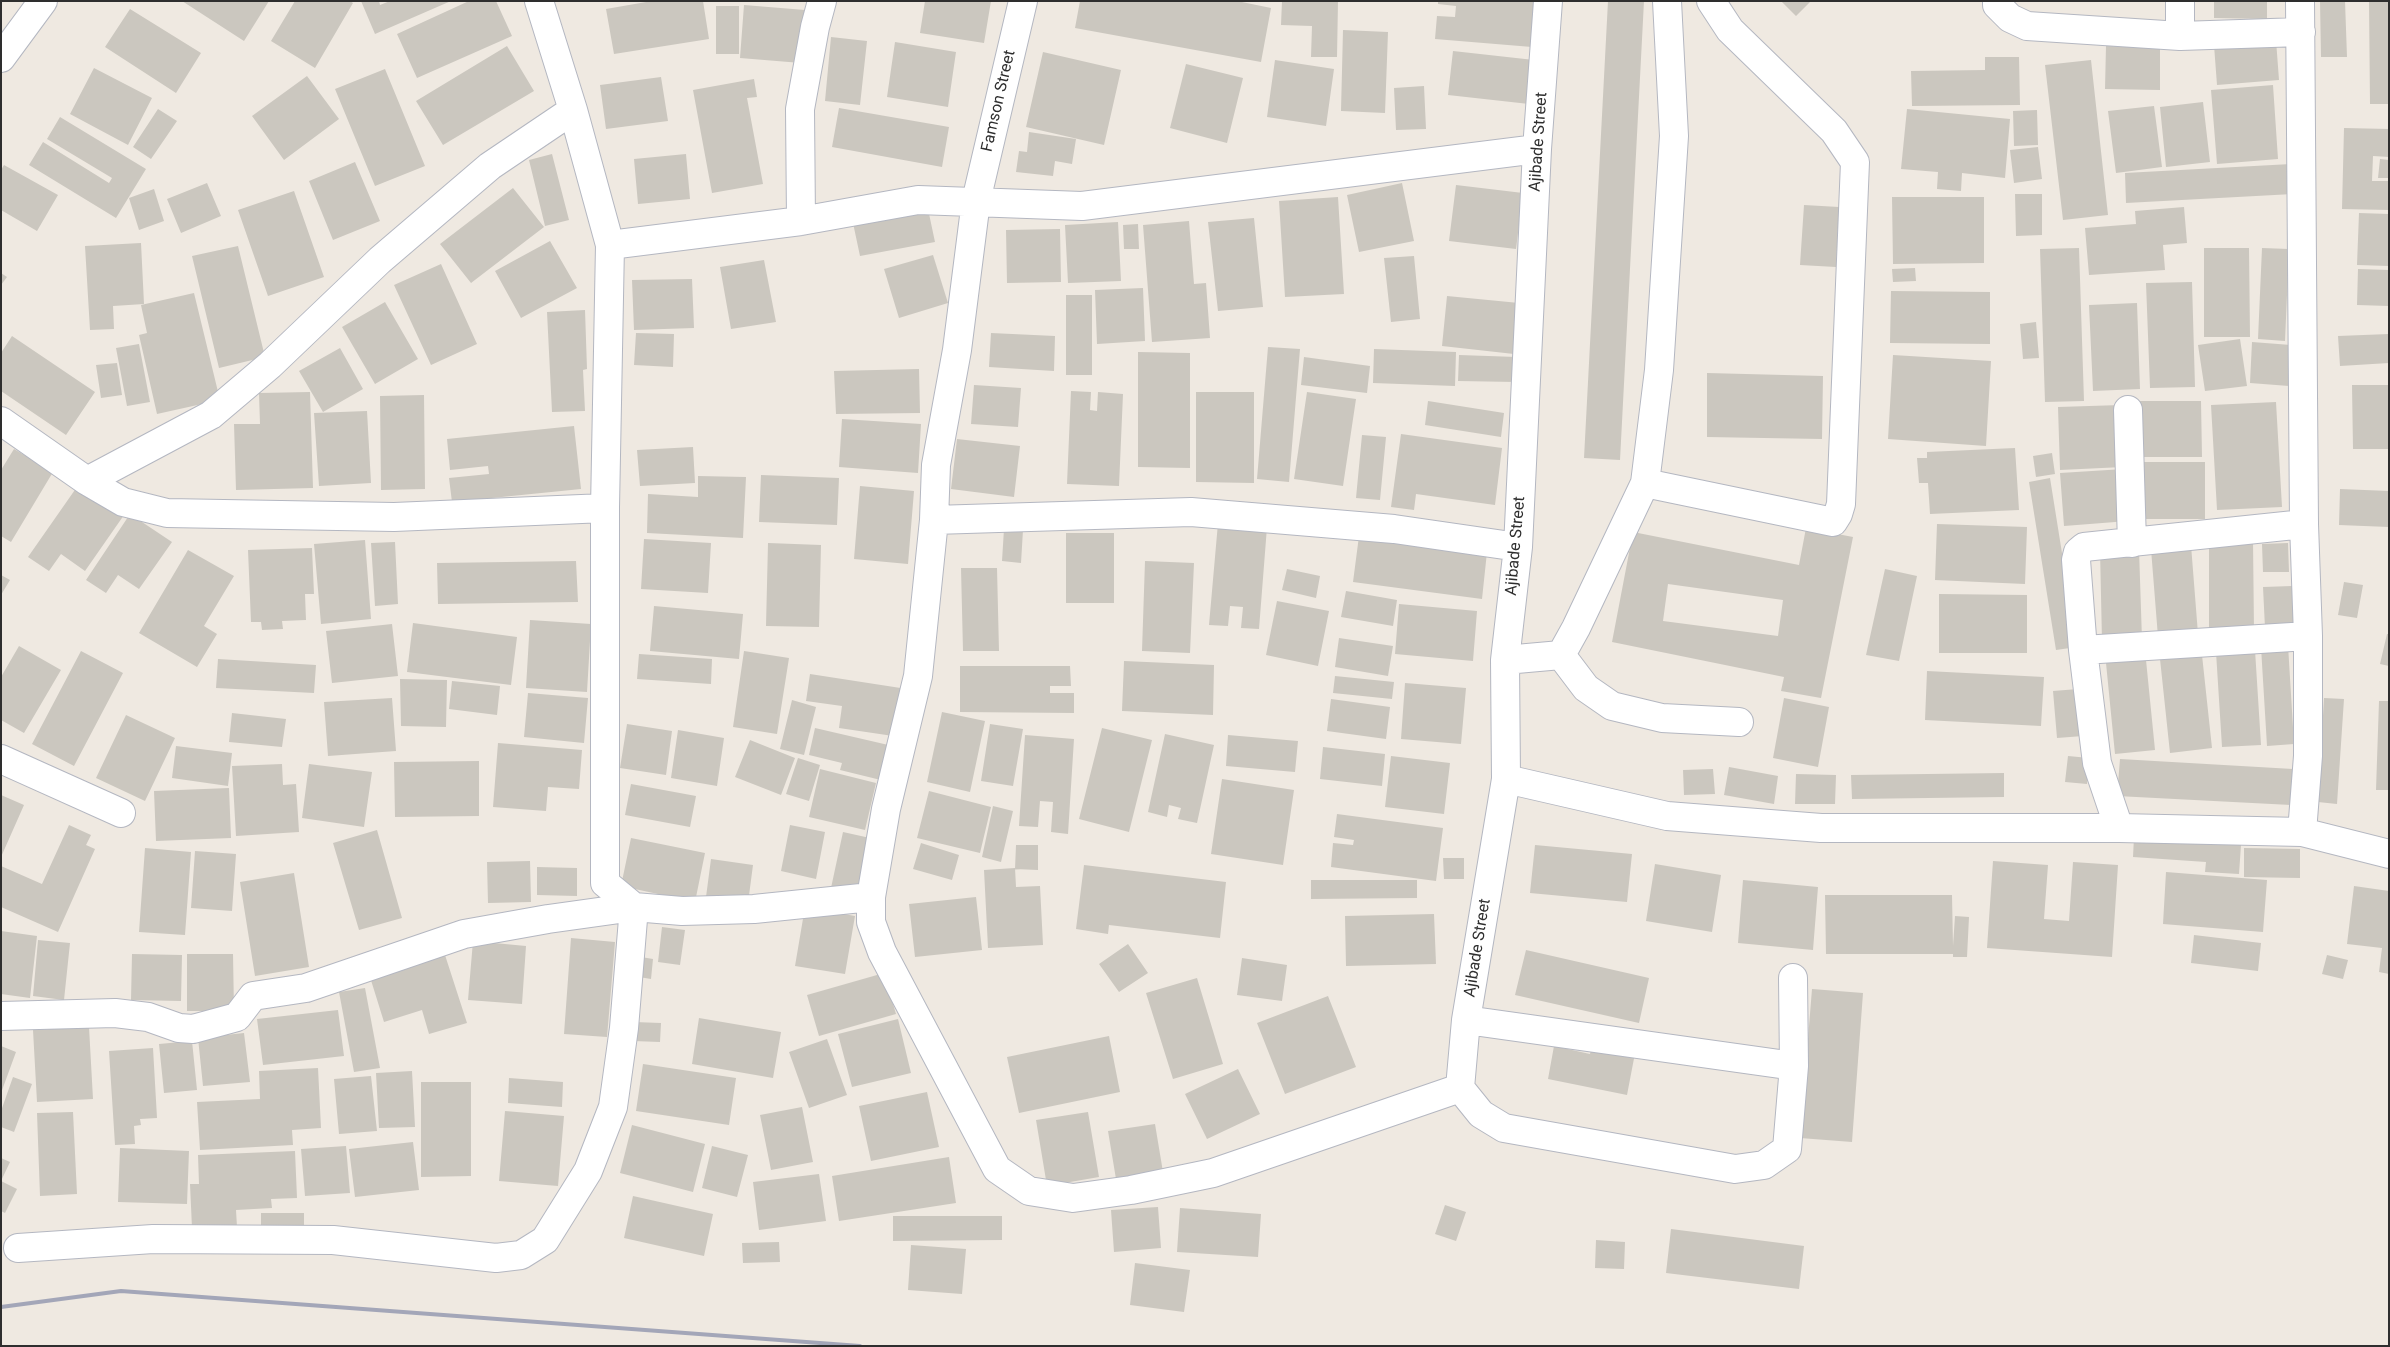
<!DOCTYPE html>
<style>
body{margin:0}
#map{position:relative;width:2390px;height:1347px;overflow:hidden;background:#efe9e1;font-family:Roboto,sans-serif}
canvas{display:block}
.frame{position:absolute;inset:0;border:2px solid #2e2e2e;pointer-events:none}
</style>
<div id="map">
<canvas width="2390" height="1347"></canvas>
<div class="frame"></div>
</div>
<script>
const context = document.querySelector('canvas').getContext('2d');
context.lineJoin = 'round';
function paint(path, color) { context.fillStyle = color; context.fill(path, 'evenodd'); }
const poly = rows => new Path2D(rows.map(r => 'M' + r).join(''));
function strokePath(path, color, width, dash) { context.strokeStyle = color; context.lineWidth = width; context.lineCap = dash ? 'butt' : 'round'; context.setLineDash(dash || []); context.stroke(path); }
function label(font, color, halo, rows, align = 'center') {
  context.font = font + ' Roboto,sans-serif'; context.lineWidth = 4; context.setLineDash([]); context.textBaseline = 'middle'; context.strokeStyle = halo; context.fillStyle = color; for (const [text, x, y, turn = 0] of rows) {
    context.save(); context.translate(x, y); context.rotate((+turn || 0) * Math.PI / 180); context.textAlign = isNaN(turn) ? turn : align; if (halo) context.strokeText(text, 0, 0); context.fillText(text, 0, 0); context.restore();
  }
}
paint(poly([
 [182,1,269,1,244,41],
 [295,1,350,1,353,3,315,68,271,41],
 [361,1,379,1,380,5,390,1,451,1,375,34],
 [469,1,496,1,512,36,417,78,397,34],
 [652,1,703,1,709,39,614,54,606,9],
 [925,1,991,1,984,43,920,33],
 [1080,1,1237,1,1271,8,1261,62,1075,28],
 [1282,1,1338,1,1337,57,1311,57,1312,26,1281,25],
 [1438,1,1536,1,1532,47,1435,39,1437,16,1455,17,1456,6,1438,4],
 [1608,1,1644,1,1620,460,1584,458],
 [1781,1,1811,1,1796,16],
 [2214,1,2267,1,2267,19,2214,18],
 [2320,1,2345,1,2347,57,2321,57],
 [2369,1,2389,1,2389,104,2370,104],
 [744,5,805,10,801,63,740,58],
 [716,6,739,6,739,54,716,54],
 [130,9,201,53,176,93,105,47],
 [1343,30,1388,32,1385,113,1341,111],
 [831,37,867,41,860,105,825,101],
 [2276,40,2279,80,2217,85,2214,45],
 [895,42,956,52,948,107,887,97],
 [507,46,534,91,443,145,416,101],
 [2106,46,2160,47,2160,90,2105,89],
 [1453,51,1534,60,1529,104,1448,95],
 [1043,52,1121,70,1104,145,1026,127],
 [1985,57,2019,57,2020,105,1912,106,1911,71,1985,70],
 [1275,60,1334,69,1326,126,1267,117],
 [2091,60,2108,215,2063,220,2045,65],
 [1186,64,1243,78,1227,143,1170,128],
 [94,68,152,98,128,145,70,114],
 [385,69,425,166,375,186,335,89],
 [307,76,339,119,284,160,252,116],
 [661,77,668,121,606,129,600,85],
 [754,79,757,97,747,98,763,184,712,193,693,90],
 [2273,85,2278,159,2217,164,2211,90],
 [1424,86,1426,129,1396,130,1394,88],
 [2203,102,2210,162,2166,167,2160,107],
 [2154,106,2162,167,2116,173,2108,111],
 [839,108,949,127,942,167,832,147],
 [158,109,177,121,151,159,133,147],
 [1907,109,2010,119,2005,178,1962,173,1961,191,1937,189,1938,172,1901,169],
 [2037,110,2038,145,2014,146,2013,111],
 [60,117,146,169,116,218,29,165,43,142,109,183,112,178,47,139],
 [2344,128,2389,129,2389,157,2373,156,2372,181,2389,181,2389,210,2342,209],
 [1029,132,1076,139,1072,164,1055,161,1053,176,1016,172,1019,151,1027,152],
 [2038,147,2042,179,2014,183,2010,150],
 [552,154,569,220,545,226,529,160],
 [686,154,690,199,638,204,634,159],
 [2380,159,2389,160,2389,178,2378,178],
 [355,162,380,221,333,240,309,181],
 [2291,164,2293,194,2126,203,2125,173],
 [4,165,58,195,37,231,1,210,1,170],
 [207,183,221,216,181,233,167,199],
 [1402,183,1414,241,1359,252,1347,195],
 [1456,185,1523,193,1516,249,1449,241],
 [513,188,544,227,471,283,440,244],
 [154,189,164,221,139,230,129,198],
 [294,191,324,277,268,296,238,210],
 [2015,194,2042,194,2042,235,2016,236],
 [1338,197,1344,294,1285,297,1279,201],
 [1892,197,1984,197,1984,263,1893,264],
 [1804,205,1839,207,1836,267,1800,265],
 [2184,207,2187,243,2163,245,2165,270,2089,275,2085,228,2136,224,2135,211],
 [928,209,935,242,860,256,853,223],
 [2359,213,2389,214,2389,266,2357,265],
 [1254,218,1263,307,1218,311,1208,222],
 [1189,221,1194,284,1206,283,1210,338,1152,342,1143,225],
 [1118,222,1121,281,1068,283,1065,225],
 [1138,224,1139,249,1124,249,1123,225],
 [1060,229,1061,282,1007,283,1006,230],
 [550,241,577,288,521,318,495,271],
 [141,243,144,304,113,306,114,329,90,330,85,246],
 [238,246,265,357,219,368,192,256],
 [2079,248,2084,401,2045,402,2040,249],
 [2204,248,2249,248,2250,337,2204,337],
 [2262,248,2289,249,2285,341,2258,339],
 [933,255,948,303,899,318,884,269],
 [1414,256,1420,319,1391,322,1384,258],
 [764,260,776,322,731,329,720,267],
 [441,264,477,344,431,365,394,285],
 [1915,268,1916,281,1893,282,1892,269],
 [2358,269,2389,270,2389,306,2357,305],
 [1,273,7,277,1,285],
 [692,279,694,328,634,330,632,280],
 [2192,282,2195,387,2150,388,2146,283],
 [1143,288,1145,341,1097,344,1095,290],
 [1891,291,1990,292,1990,344,1890,343],
 [194,293,220,400,157,414,139,335,147,333,141,305],
 [1066,295,1092,295,1092,375,1066,375],
 [1447,296,1519,303,1514,354,1442,346],
 [385,302,418,359,375,384,342,327],
 [2137,303,2140,389,2093,391,2089,305],
 [585,310,587,369,583,370,585,411,552,412,547,312],
 [2036,322,2039,358,2023,359,2020,324],
 [636,333,674,334,673,367,634,365],
 [991,333,1055,336,1054,371,989,367],
 [2389,334,2389,363,2340,366,2338,336],
 [12,336,95,392,66,435,1,391,1,353],
 [2240,339,2247,386,2205,391,2198,345],
 [2252,342,2291,345,2289,386,2250,383],
 [139,344,150,402,127,406,116,348],
 [1268,347,1300,349,1289,482,1257,479],
 [340,348,363,389,323,412,299,371],
 [1374,349,1456,352,1455,386,1373,383],
 [1138,352,1190,353,1190,468,1138,467],
 [1459,355,1517,357,1516,382,1458,381],
 [1893,355,1991,361,1986,446,1888,439],
 [1304,357,1370,366,1367,393,1301,385],
 [117,363,122,395,101,398,96,365],
 [919,369,920,413,836,414,834,371],
 [1707,373,1823,376,1822,439,1707,437],
 [974,385,1021,388,1018,427,971,424],
 [2352,385,2389,385,2389,449,2353,449],
 [1071,391,1091,392,1090,410,1097,411,1098,392,1123,394,1119,486,1067,484],
 [310,392,313,488,236,490,234,424,260,424,259,393],
 [1196,392,1254,392,1254,483,1196,482],
 [1307,392,1356,399,1343,486,1294,479],
 [424,395,425,489,381,490,380,396],
 [1428,401,1504,413,1501,437,1425,425],
 [2134,401,2201,401,2202,457,2135,457],
 [2276,402,2282,507,2217,510,2211,405],
 [2121,405,2123,467,2060,470,2058,407],
 [367,411,371,483,319,486,314,413],
 [842,419,921,424,918,473,839,467],
 [574,426,581,489,452,502,449,478,489,474,488,466,450,470,447,439],
 [1401,434,1502,448,1495,505,1416,494,1414,510,1391,507],
 [1362,435,1386,437,1380,500,1356,498],
 [957,439,1020,446,1014,497,951,489],
 [693,447,695,483,640,486,637,450],
 [2015,448,2019,510,1930,514,1928,483,1919,483,1917,458,1927,458,1927,452],
 [14,449,53,472,11,542,1,536,1,470],
 [2052,453,2055,474,2036,477,2033,456],
 [2136,462,2205,462,2205,519,2137,519],
 [2124,469,2128,521,2064,526,2060,473],
 [761,475,839,478,837,525,759,522],
 [698,476,746,477,743,538,647,533,648,494,698,497],
 [2050,478,2077,647,2056,650,2029,482],
 [79,484,124,515,85,571,61,554,49,571,28,557],
 [860,486,914,491,908,564,854,559],
 [2340,489,2389,491,2389,527,2339,525],
 [130,514,172,542,139,589,118,575,106,593,86,580],
 [1218,523,1267,527,1259,629,1241,628,1243,607,1230,606,1228,626,1209,625],
 [1937,524,2027,527,2025,584,1935,580],
 [1806,528,1853,537,1821,698,1781,691,1784,677,1612,642,1633,532,1799,565],
 [1668,584,1783,600,1778,636,1663,621],
 [1004,529,1023,530,1021,563,1002,561],
 [1066,533,1114,533,1114,603,1066,603],
 [1359,536,1487,552,1482,599,1353,582],
 [644,539,711,543,708,593,641,589],
 [365,540,371,619,321,624,314,544],
 [2209,541,2253,541,2254,631,2209,631],
 [395,542,398,604,375,606,371,543],
 [768,543,821,545,819,627,766,626],
 [2288,543,2289,572,2263,572,2262,544],
 [2191,545,2198,634,2158,637,2151,549],
 [312,548,314,594,305,594,306,620,282,621,283,629,262,630,261,622,251,622,248,550],
 [2139,549,2142,640,2102,641,2100,550],
 [188,550,234,576,204,626,217,634,197,667,139,633],
 [576,561,578,602,438,604,437,563],
 [1145,561,1194,563,1190,653,1142,651],
 [961,568,997,568,999,651,963,651],
 [1287,569,1320,576,1316,598,1282,590],
 [1885,569,1917,576,1899,661,1866,655],
 [1,575,10,580,1,595],
 [2344,582,2363,585,2357,618,2338,615],
 [2292,586,2294,628,2265,628,2263,587],
 [1346,591,1397,600,1393,626,1341,617],
 [1939,594,2027,595,2027,653,1939,653],
 [1277,601,1329,611,1318,666,1266,655],
 [1399,604,1477,611,1473,661,1395,654],
 [654,606,743,614,739,659,650,651],
 [530,620,591,624,587,692,526,688],
 [413,623,517,637,511,685,407,672],
 [392,624,398,676,332,683,326,631],
 [2387,634,2389,634,2389,666,2380,664],
 [1339,638,1393,646,1388,676,1335,667],
 [2288,645,2294,744,2267,746,2261,647],
 [19,646,61,670,24,733,1,720,1,677],
 [2255,650,2261,745,2222,747,2216,652],
 [81,651,123,673,74,766,32,744],
 [744,651,789,658,777,734,733,727],
 [639,654,712,659,711,684,637,679],
 [2202,655,2212,748,2170,753,2160,659],
 [218,659,316,665,314,693,216,688],
 [2146,660,2155,750,2115,754,2106,663],
 [1124,661,1214,665,1213,715,1122,711],
 [960,666,1070,666,1071,686,1050,686,1050,693,1074,693,1074,713,960,712],
 [1927,671,2044,677,2041,726,1925,720],
 [810,674,907,689,900,737,839,728,842,706,806,701],
 [1335,676,1394,682,1392,699,1333,693],
 [400,679,447,680,446,727,401,726],
 [452,681,500,686,497,715,449,709],
 [1405,683,1466,688,1461,744,1401,739],
 [2078,689,2083,736,2057,738,2053,691],
 [528,693,588,698,584,743,524,737],
 [392,698,396,751,328,756,324,702],
 [1784,698,1829,707,1818,767,1773,758],
 [2324,698,2344,699,2337,804,2318,802],
 [1331,699,1390,707,1386,739,1327,731],
 [792,700,816,707,804,755,780,749],
 [2379,701,2389,701,2389,790,2376,790],
 [942,712,985,721,970,792,927,782],
 [232,713,286,719,282,747,229,742],
 [126,715,175,738,145,801,96,778],
 [627,724,672,731,666,775,620,768],
 [990,724,1023,729,1013,786,981,781],
 [815,728,897,747,889,782,840,770,842,763,809,755],
 [1102,728,1152,740,1129,832,1079,819],
 [678,730,724,738,717,786,671,778],
 [1165,734,1214,745,1197,823,1178,819,1181,808,1169,805,1167,817,1148,812],
 [1025,735,1074,739,1068,834,1051,832,1053,802,1040,801,1038,827,1019,826],
 [1228,735,1298,741,1295,772,1226,766],
 [750,740,795,758,781,795,735,777],
 [498,743,582,750,579,789,548,787,546,811,493,807],
 [176,746,232,753,228,786,172,778],
 [1323,747,1385,754,1382,786,1320,779],
 [1391,756,1450,763,1444,814,1385,807],
 [2068,756,2089,758,2087,784,2065,782],
 [798,758,820,765,809,801,786,794],
 [2120,759,2293,769,2291,805,2117,796],
 [479,761,479,816,395,817,394,762],
 [282,764,283,785,296,784,299,832,236,836,232,766],
 [309,764,372,772,364,827,302,818],
 [1729,767,1778,776,1774,804,1724,795],
 [820,769,876,783,865,830,809,817],
 [1713,769,1715,794,1684,795,1683,770],
 [2004,773,2004,797,1852,799,1851,775],
 [1796,774,1836,775,1835,804,1795,804],
 [1222,779,1294,790,1283,865,1211,854],
 [631,784,696,796,690,827,625,815],
 [229,788,231,838,156,841,154,791],
 [929,791,991,807,980,853,917,838],
 [1,795,24,805,1,857],
 [993,806,1013,811,1001,862,982,857],
 [1337,814,1443,828,1436,881,1331,867,1333,843,1353,845,1354,840,1334,837],
 [69,825,91,835,86,845,95,849,58,932,1,907,1,866,42,884],
 [790,825,825,832,816,879,781,871],
 [377,830,402,918,359,930,333,843],
 [843,832,870,838,859,894,831,888],
 [2134,837,2241,845,2239,874,2205,872,2206,862,2133,857],
 [631,838,705,853,695,902,621,886],
 [921,843,959,855,952,880,913,869],
 [1016,845,1038,845,1038,870,1015,869],
 [1535,845,1632,854,1627,902,1530,893],
 [145,848,191,852,185,935,139,932],
 [2244,848,2300,849,2300,878,2244,877],
 [195,851,236,854,232,911,191,908],
 [1443,858,1464,858,1464,879,1444,879],
 [711,859,753,865,748,903,706,897],
 [530,861,531,902,488,903,487,862],
 [1993,861,2048,865,2044,919,2069,921,2073,862,2118,865,2112,957,1987,948],
 [1655,864,1721,875,1712,932,1646,921],
 [1084,865,1226,882,1220,938,1109,925,1108,934,1076,929],
 [537,867,577,868,577,896,537,895],
 [1015,868,1016,887,1040,886,1043,945,988,948,984,870],
 [2166,872,2267,880,2263,932,2163,924],
 [294,873,309,967,255,976,240,882],
 [1311,880,1417,880,1417,898,1311,899],
 [1743,880,1818,887,1813,950,1738,943],
 [2354,886,2389,891,2389,974,2379,972,2382,948,2347,944],
 [1825,895,1952,895,1953,946,1955,916,1969,917,1967,957,1953,957,1953,954,1826,954],
 [976,897,982,950,915,957,909,904],
 [805,907,855,916,845,974,795,966],
 [1434,914,1436,964,1346,966,1345,916],
 [662,927,685,930,680,965,658,962],
 [1,931,37,936,30,998,1,994],
 [2194,935,2261,943,2258,971,2191,963],
 [571,938,615,942,607,1037,564,1034],
 [38,940,70,943,64,1000,33,996],
 [473,941,526,946,522,1004,468,1000],
 [1128,944,1148,973,1119,992,1099,964],
 [1526,950,1649,978,1639,1023,1515,995],
 [132,954,182,955,181,1001,131,1000],
 [187,954,233,954,234,1011,187,1011],
 [445,955,467,1023,429,1034,422,1010,384,1022,370,977],
 [2327,955,2348,960,2343,979,2322,974],
 [641,957,653,959,651,979,639,977],
 [1242,958,1287,965,1282,1001,1237,995],
 [884,973,896,1014,819,1036,807,995],
 [1197,978,1223,1064,1173,1079,1146,993],
 [365,988,380,1068,354,1072,339,992],
 [1812,989,1863,993,1852,1142,1800,1138],
 [1328,996,1356,1067,1285,1094,1257,1023],
 [338,1010,344,1056,263,1065,257,1019],
 [699,1018,781,1032,773,1078,692,1064],
 [898,1019,911,1073,852,1087,838,1034],
 [634,1022,661,1023,660,1042,633,1041],
 [89,1027,93,1099,37,1102,33,1030],
 [244,1033,250,1082,203,1086,198,1038],
 [1109,1036,1120,1092,1019,1113,1007,1057],
 [827,1039,847,1095,809,1108,789,1052],
 [1593,1039,1636,1048,1627,1095,1548,1079,1554,1046,1590,1054],
 [192,1041,197,1090,164,1093,159,1044],
 [1,1046,16,1052,1,1093],
 [153,1048,157,1118,140,1119,141,1125,134,1126,135,1144,115,1145,109,1051],
 [643,1064,736,1078,729,1125,636,1111],
 [318,1068,321,1128,292,1130,293,1145,200,1150,197,1102,260,1099,259,1071],
 [1238,1069,1260,1114,1207,1139,1185,1094],
 [412,1071,415,1127,379,1128,376,1073],
 [371,1076,377,1131,339,1134,334,1079],
 [13,1077,32,1084,14,1132,1,1127,1,1111],
 [509,1078,563,1082,562,1107,508,1103],
 [421,1082,471,1082,471,1176,421,1177],
 [927,1092,939,1147,871,1161,859,1106],
 [802,1107,813,1162,771,1170,760,1115],
 [505,1111,564,1116,558,1186,499,1181],
 [73,1112,77,1194,40,1196,37,1113],
 [1088,1112,1099,1177,1047,1186,1036,1120],
 [1155,1124,1163,1172,1116,1179,1108,1131],
 [632,1125,705,1144,693,1192,620,1173],
 [413,1142,419,1190,355,1197,349,1149],
 [346,1146,350,1193,305,1196,301,1149],
 [712,1146,748,1155,737,1197,702,1188],
 [120,1148,189,1151,187,1204,118,1202],
 [295,1151,297,1198,271,1199,272,1208,236,1210,237,1227,192,1228,190,1184,199,1184,198,1155],
 [949,1157,956,1203,839,1221,832,1176],
 [1,1158,10,1162,1,1181,17,1189,5,1213,1,1211],
 [819,1174,826,1221,759,1230,753,1182],
 [633,1196,713,1214,704,1256,624,1238],
 [1445,1205,1466,1212,1456,1241,1435,1234],
 [1158,1207,1161,1248,1114,1252,1111,1210],
 [1180,1208,1261,1214,1258,1257,1177,1252],
 [261,1213,304,1213,304,1235,261,1235],
 [893,1216,1002,1216,1002,1240,893,1241],
 [1671,1229,1804,1246,1799,1289,1666,1273],
 [1596,1240,1625,1242,1624,1269,1595,1268],
 [779,1242,780,1262,743,1263,742,1243],
 [911,1245,966,1249,962,1294,908,1290],
 [1135,1263,1190,1270,1184,1312,1130,1305]
]), '#cbc7bf');
const minor = poly([
 [1023,1,976,201,957,350,936,465,934,520,918,676,886,809,871,897,871,922,882,952,997,1169,1029,1191,1073,1198,1131,1190,1213,1173,1460,1088],
 [1997,1,1997,5,2010,18,2027,26,2180,36,2301,32],
 [2300,1,2304,524,2308,636,2308,756,2302,832],
 [2180,36,2180,1],
 [1,58,43,1],
 [801,221,800,109,815,27,822,1],
 [610,245,801,221,918,200,1082,206,1537,149],
 [2128,410,2132,543],
 [1,421,87,481,123,502,167,513,394,517,605,508],
 [87,481,211,415,270,365,380,260,490,166,573,110],
 [1645,483,1833,522,1838,514,1841,504,1855,162,1834,131,1730,30,1711,1],
 [934,520,1191,512,1394,529,1518,547],
 [2083,650,2308,636],
 [1561,655,1576,628,1645,483,1659,370,1674,136,1667,1],
 [1561,655,1586,688,1612,706,1662,718,1739,722],
 [1505,660,1561,655],
 [1,759,121,813],
 [1506,779,1667,816,1821,828,2119,828,2302,832,2389,854],
 [2119,828,2097,763,2083,650,2076,560,2078,552,2084,547,2304,524],
 [1,1016,115,1013,148,1017,179,1028,193,1029,237,1017,253,996,306,988,464,934,548,919,634,907,682,911,754,909,871,897],
 [1466,1020,1794,1066],
 [1460,1088,1466,1020,1506,779,1505,660,1518,547,1537,149,1548,1],
 [1460,1088,1481,1114,1504,1128,1735,1169,1764,1165,1787,1149,1794,1066,1793,978],
 [18,1248,153,1239,333,1240,496,1258,521,1255,545,1240,588,1171,613,1107,624,1028,634,907,605,883,605,508,610,245,573,110,539,1]
]);
strokePath(minor, '#b4b7c1', 30);
strokePath(minor, '#fff', 28);
strokePath(poly([
 [1,1307,121,1291,860,1346]
]), '#a3a6b8', 4);
label('16px', '#2e2e2e', '#fff', [
 ["Famson Street",999,101,-77],
 ["Ajibade Street",1539,142,-86],
 ["Ajibade Street",1516,546,-85],
 ["Ajibade Street",1478,948,-81]
]);
</script>
